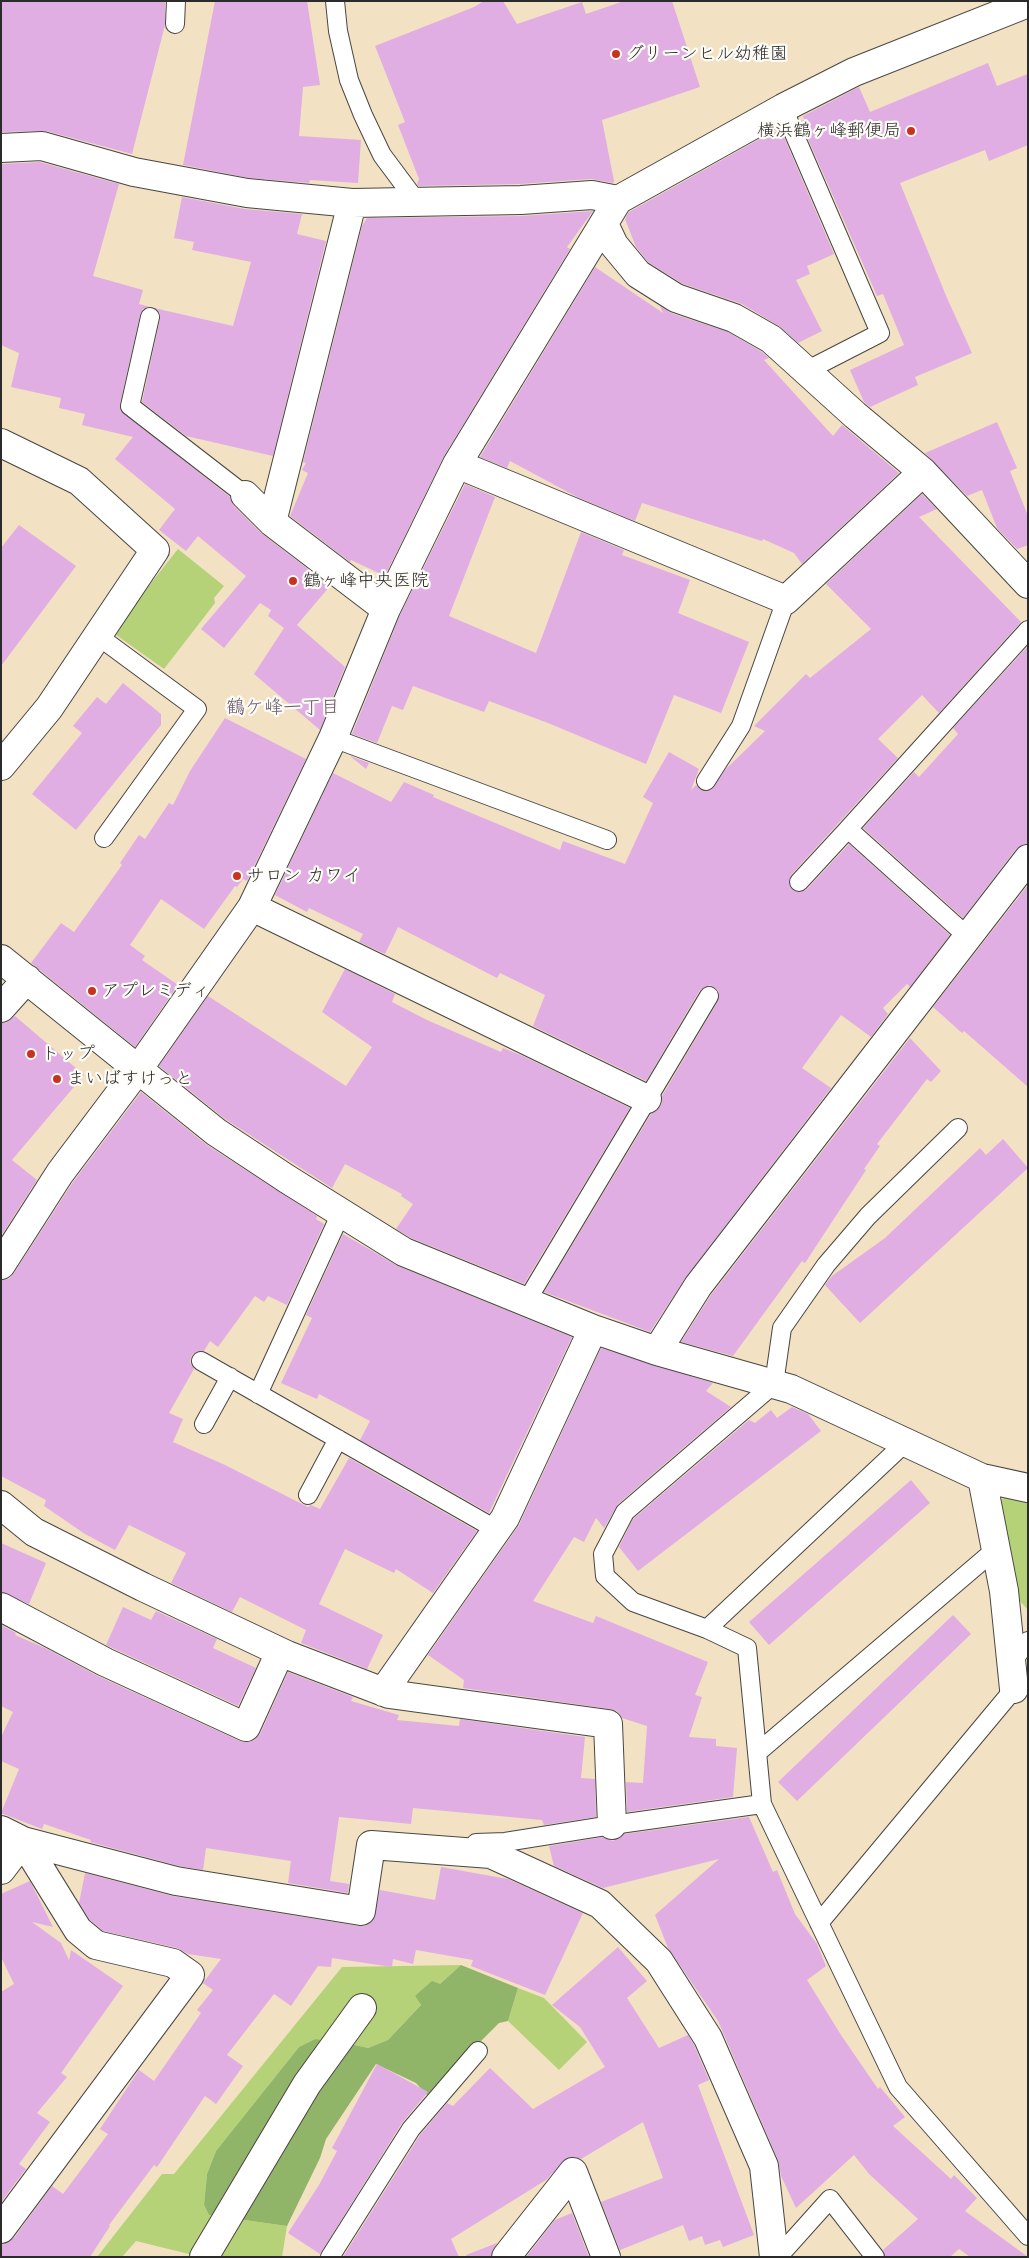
<!DOCTYPE html>
<meta charset="utf-8">
<style>
body{margin:0}
#map{position:relative;width:1029px;height:2258px;overflow:hidden;background:#f2e1c3;font-family:"Playpen Sans",sans-serif}
canvas{display:block}
.frame{position:absolute;inset:0;border:2px solid #2b2b2b;pointer-events:none}
</style>
<div id="map">
<canvas width="1029" height="2258"></canvas>
<div class="frame"></div>
</div>
<script>
const context = document.querySelector('canvas').getContext('2d');
context.lineJoin = 'round';
function paint(path, color) { context.fillStyle = color; context.fill(path, 'evenodd'); }
const poly = rows => new Path2D(rows.map(r => 'M' + r).join(''));
function strokePath(path, color, width, dash) { context.strokeStyle = color; context.lineWidth = width; context.lineCap = dash ? 'butt' : 'round'; context.setLineDash(dash || []); context.stroke(path); }
function label(font, color, halo, rows, align = 'center') {
  context.font = font + ' "Playpen Sans","Klee One",sans-serif'; context.lineWidth = 4.5; context.setLineDash([]); context.textBaseline = 'middle'; context.strokeStyle = halo; context.fillStyle = color; for (const [text, x, y, turn = 0] of rows) {
    context.save(); context.translate(x, y); context.rotate((+turn || 0) * Math.PI / 180); context.textAlign = isNaN(turn) ? turn : align; if (halo) context.strokeText(text, 0, 0); context.fillText(text, 0, 0); context.restore();
  }
}
paint(poly([
 [178,549,224,586,214,598,215,603,164,669,112,632],
 [1006,1497,1028,1502,1028,1610,1018,1599,998,1501],
 [461,1965,440,1984,415,1996,421,2005,388,2040,368,2048,337,2041,315,2039,299,2047,216,2151,207,2174,204,2205,209,2215,287,2226,282,2257,201,2257,136,2241,122,2257,97,2257,162,2174,174,2174,342,1967],
 [518,1988,544,1998,587,2042,559,2070,508,2021]
]), '#b6d278');
paint(poly([
 [461,1965,518,1988,508,2021,499,2023,427,2095,416,2083,376,2064,326,2139,320,2158,287,2226,209,2215,204,2205,207,2174,216,2151,299,2047,315,2039,337,2041,368,2048,388,2040,421,2005,415,1996,432,1981,440,1984]
]), '#90b468');
paint(poly([
 [1,1,165,1,165,25,132,154,46,131,1,132],
 [215,1,307,1,320,85,303,87,299,136,361,140,358,183,310,180,309,183,249,178,183,165],
 [484,1,503,1,517,24,582,2,586,14,624,1,672,1,700,87,602,120,614,181,613,183,591,179,520,184,418,186,417,184,419,179,398,125,405,122,375,46,474,7],
 [988,63,997,86,1028,74,1028,145,989,161,985,150,900,183,947,298,972,353,915,377,918,385,870,407,864,402,850,370,904,345,883,294,877,296,800,121,804,120,803,116,859,87,870,112],
 [781,130,834,254,807,266,810,274,796,280,822,331,798,343,779,326,742,304,683,284,648,262,636,247,625,219,629,212,763,137],
 [40,162,119,184,93,276,143,290,139,304,150,307,143,309,140,315,120,404,120,410,230,497,234,506,261,533,330,586,297,625,345,667,320,730,254,674,284,628,268,616,271,610,260,603,224,648,201,629,246,576,198,536,186,551,159,530,175,509,115,459,133,437,82,425,85,414,59,408,61,398,11,387,19,353,1,345,1,164],
 [182,197,245,209,302,214,297,234,326,241,273,456,186,436,142,402,160,319,160,313,154,308,233,326,251,262,192,250,194,242,174,238],
 [593,211,567,247,570,249,444,456,385,576,351,560,350,562,290,516,308,473,302,470,306,463,303,462,362,226,367,218,521,216],
 [595,267,663,313,660,306,671,313,728,332,762,352,769,358,764,360,833,436,842,425,899,473,802,564,794,553,763,539,762,541,642,503,635,521,579,498,510,461,507,468,480,457],
 [997,422,1017,468,1010,471,1028,516,1028,545,1017,549,997,528,982,490,967,496,925,453],
 [465,484,495,497,449,616,536,653,581,532,624,550,622,555,690,580,678,613,749,642,721,713,674,695,646,764,548,723,489,701,484,712,413,686,403,710,392,706,377,743,352,734,400,615],
 [922,494,937,509,919,517,1021,622,939,713,922,695,878,739,898,758,791,875,789,885,796,892,806,890,849,844,950,935,910,987,907,984,883,1008,888,1014,871,1037,841,1015,802,1068,831,1088,686,1277,650,1332,544,1292,651,1114,661,1106,662,1096,718,1001,718,990,710,985,700,990,646,1081,533,1026,545,995,500,973,497,978,398,927,385,954,359,942,363,934,309,908,307,912,275,895,333,773,391,802,404,782,434,795,433,797,560,850,563,841,625,864,653,803,643,797,669,752,699,769,691,790,696,785,701,790,711,790,726,769,765,731,754,726,806,674,810,678,871,629,826,584],
 [19,525,76,566,1,666,1,548],
 [1028,646,1028,844,1016,849,963,918,863,828,914,772,919,777,958,734,953,728],
 [123,683,161,714,161,725,76,830,32,794,82,733,73,726,97,697,106,704],
 [225,718,306,759,247,881,243,879,237,887,235,886,204,929,161,899,130,945,145,956,142,960,178,985,135,1047,31,963,61,923,74,932,122,865,120,863,139,835,145,839,169,803,173,805,190,771],
 [350,756,369,763,366,769],
 [1028,885,1028,1087,964,1031,962,1033,933,1007],
 [345,969,395,994,392,1002,427,1020,501,1052,503,1048,523,1056,630,1108,524,1284,411,1238,396,1229,413,1204,401,1196,402,1194,345,1164,332,1188,225,1119,159,1066,208,996,346,1086,372,1047,322,1012],
 [15,1016,84,1075,12,1160,37,1180,1,1236,1,1023,6,1023],
 [910,1038,941,1071,931,1082,927,1079,877,1144,880,1146,864,1169,866,1170,805,1263,802,1261,733,1356,681,1342,711,1295],
 [141,1092,207,1145,317,1216,316,1219,324,1224,287,1305,268,1296,264,1302,255,1296,218,1347,210,1341,204,1351,196,1352,192,1355,190,1362,194,1369,169,1413,183,1419,173,1442,225,1465,308,1507,311,1505,320,1509,349,1458,477,1531,433,1593,396,1569,394,1573,345,1549,319,1604,383,1635,367,1669,301,1643,306,1630,240,1597,232,1612,171,1583,186,1553,129,1525,115,1550,85,1534,44,1506,46,1500,1,1476,1,1280,9,1279,14,1273,73,1182],
 [1003,1139,1028,1168,860,1323,825,1285,832,1276,885,1238,980,1148,986,1155],
 [343,1234,398,1266,572,1337,489,1513,360,1440,370,1421,319,1394,317,1399,281,1383,312,1318,306,1315],
 [601,1348,713,1383,706,1391,731,1407,618,1504,604,1528,596,1518,584,1542,574,1537,533,1601,593,1623,596,1616,708,1662,695,1695,702,1697,689,1737,716,1739,716,1746,737,1748,733,1797,627,1812,626,1782,643,1783,647,1726,622,1718,617,1711,610,1709,463,1688,464,1680,428,1655,519,1525],
 [792,1407,808,1414,821,1431,638,1571,619,1547,633,1519,749,1420,755,1423,771,1410,777,1418],
 [911,1480,930,1503,769,1645,749,1622],
 [1,1543,46,1563,29,1604,1,1592],
 [123,1607,151,1620,156,1611,217,1639,213,1648,256,1668,238,1706,106,1645],
 [953,1615,971,1634,797,1801,778,1782],
 [1,1625,16,1633,15,1635,45,1648,98,1676,240,1741,248,1742,255,1740,260,1734,288,1672,353,1697,351,1701,399,1715,397,1720,459,1726,460,1719,585,1737,581,1778,595,1779,596,1817,544,1825,542,1820,413,1808,411,1824,339,1817,330,1881,349,1884,348,1893,288,1883,291,1861,206,1848,203,1870,179,1866,90,1842,91,1840,44,1824,42,1829,1,1813,19,1769,1,1761,1,1737,13,1712,1,1706],
 [749,1817,773,1872,777,1870,795,1914,817,1944,826,1966,807,1980,841,2035,878,2089,880,2087,905,2117,893,2126,951,2179,954,2175,977,2198,965,2211,1028,2257,970,2257,959,2249,950,2257,885,2257,883,2250,918,2219,869,2174,854,2155,796,2208,781,2176,778,2160,718,2021,668,1948,655,1915,719,1859,603,1888,554,1866,549,1846,603,1837,613,1841,624,1834],
 [441,1867,508,1879,583,1913,545,1995,471,1966,473,1960,416,1950,413,1964,393,1959,392,1967,332,1958,331,1967,318,1966,291,2006,274,1994,227,2055,243,2066,216,2104,205,2096,157,2167,154,2165,109,2225,110,2226,90,2257,1,2257,1,2244,14,2238,52,2186,63,2194,108,2134,100,2129,139,2070,154,2081,201,2013,197,2010,213,1990,203,1983,221,1959,188,1954,177,1948,103,1931,90,1920,79,1903,85,1873,173,1896,359,1926,367,1925,373,1920,380,1890,435,1900],
 [30,1881,53,1927,32,1922,61,1943,69,1960,71,1950,123,1986,61,2073,67,2077,37,2113,50,2122,19,2164,26,2169,1,2202,1,1992,14,1984,1,1957,1,1894],
 [618,1947,647,1981,627,1998,659,2048,688,2035,694,2045,709,2080,698,2085,754,2235,723,2247,720,2240,705,2245,702,2236,689,2241,683,2225,620,2250,601,2202,663,2178,643,2122,581,2159,575,2157,567,2158,546,2180,451,2239,459,2257,343,2257,420,2135,447,2103,453,2106,490,2068,533,2109,605,2067,580,2027,552,2005],
 [377,2064,428,2092,402,2123,320,2254,288,2233,319,2185,337,2151,332,2148],
 [572,2213,589,2257,526,2257,555,2220],
 [497,2243,491,2257,467,2257,466,2255]
]), '#e1aee4');
const service = poly([
 [335,1,338,31,349,80,363,115,382,155,417,202],
 [175,24,176,1],
 [783,108,880,333,806,371],
 [150,317,130,406,245,495],
 [98,636,197,709,104,838],
 [333,738,607,840],
 [706,781,741,726,786,600],
 [799,882,848,829],
 [967,936,848,829,1028,630],
 [958,1128,868,1216,826,1265,782,1328,774,1384,625,1512,603,1554,605,1576,633,1602,707,1629,747,1648,762,1804,898,2087,1028,2236],
 [526,1302,709,996],
 [201,1361,497,1530],
 [258,1394,341,1213],
 [204,1424,230,1377],
 [308,1495,338,1439],
 [707,1629,906,1442],
 [1011,1663,1028,1641],
 [757,1753,996,1549],
 [476,1843,505,1842,612,1825,762,1804],
 [819,1923,1014,1689],
 [330,2257,411,2129,478,2051],
 [778,2257,830,2199,875,2257]
]);
const minor = poly([
 [1,148,42,146,134,172,247,193,352,203,521,200,592,195,618,200],
 [604,224,614,245,638,274,676,298,734,318,771,339,855,415,923,472,1028,584],
 [1,443,79,481,155,550,49,708,1,766],
 [457,464,786,600,923,472],
 [245,495,272,522,386,609],
 [272,522,352,203],
 [252,907,647,1099],
 [1,959,216,1132,287,1179,404,1252,593,1329,657,1351,791,1389,982,1478,1028,1488],
 [1,1008,27,979],
 [1,1265,60,1173,139,1068,252,907,333,738,386,609,457,464,618,200,783,108,854,72,1028,3],
 [657,1351,698,1286,1028,859],
 [982,1478,1004,1591,1014,1689],
 [1,1505,34,1532,143,1587,287,1655,389,1694,608,1724,612,1825],
 [1,1607,105,1662,246,1727,280,1652],
 [383,1692,505,1518,593,1329],
 [1,1830,23,1841,176,1881,361,1911,371,1845,491,1854,600,1904,659,1961,708,2038,764,2166,774,2257],
 [1,1870,23,1841,78,1930,96,1945,173,1963,190,1975,1,2229],
 [204,2257,307,2084,362,2008],
 [506,2257,573,2172,606,2257]
]);
strokePath(service, '#494642', 20);
strokePath(minor, '#494642', 30);
strokePath(service, '#fff', 18);
strokePath(minor, '#fff', 28);
for (const [x, y, r, color] of [
 [616,54,5,"#c8321e"],
 [911,131,5,"#c8321e"],
 [293,581,5,"#c8321e"],
 [237,876,5,"#c8321e"],
 [92,991,5,"#c8321e"],
 [31,1054,5,"#c8321e"],
 [57,1079,5,"#c8321e"]
]) { const dot = new Path2D(); dot.arc(x, y, r, 0, 2 * Math.PI); context.fillStyle = color; context.fill(dot); strokePath(dot, '#fdfcf7', 2); }
label('18px', '#2b2b2b', '#fdfcf7', [
 ["グリーンヒル幼稚園",626,54],
 ["横浜鶴ヶ峰郵便局",901,131,"right"],
 ["鶴ヶ峰中央医院",303,581],
 ["サロン カワイ",247,876],
 ["アプレミディ",102,991],
 ["トップ",41,1054],
 ["まいばすけっと",67,1079]
], 'left');
label('19px', '#6b596c', '#fdfcf7', [
 ["鶴ケ峰一丁目",283,708]
]);
</script>
